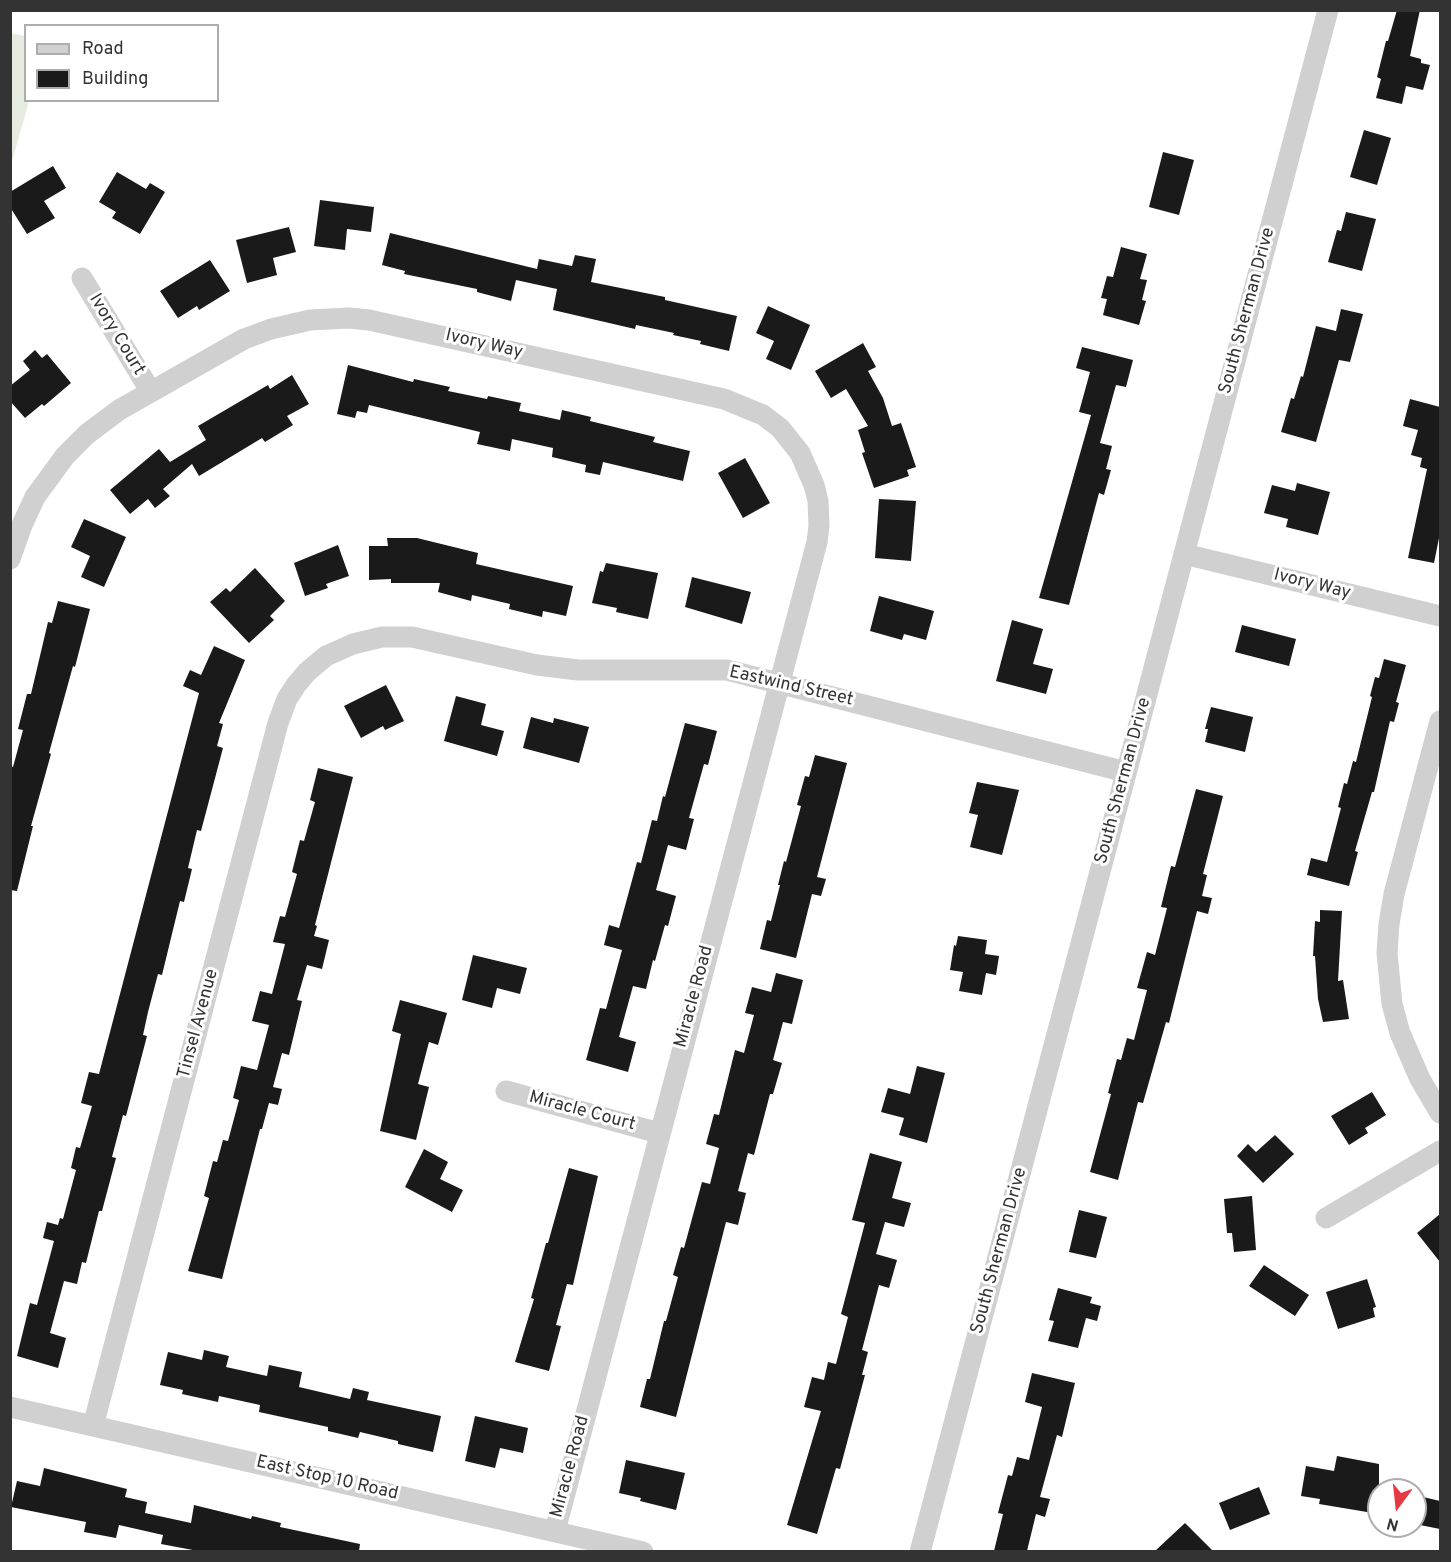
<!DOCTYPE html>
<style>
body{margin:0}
#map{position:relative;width:1451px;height:1562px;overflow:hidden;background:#fff;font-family:Overpass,sans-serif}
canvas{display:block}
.frame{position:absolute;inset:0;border:12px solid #333;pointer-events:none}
.legend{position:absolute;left:24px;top:24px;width:195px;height:78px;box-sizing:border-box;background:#fff;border:2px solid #adadad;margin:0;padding:8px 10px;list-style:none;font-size:18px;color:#333}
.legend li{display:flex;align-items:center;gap:12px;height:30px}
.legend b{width:30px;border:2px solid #adadad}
.north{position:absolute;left:1367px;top:1478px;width:60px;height:60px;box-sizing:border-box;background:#fff;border:2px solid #adadad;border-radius:50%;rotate:195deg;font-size:16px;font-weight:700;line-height:24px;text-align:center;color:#333}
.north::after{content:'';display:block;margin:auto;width:21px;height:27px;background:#e63946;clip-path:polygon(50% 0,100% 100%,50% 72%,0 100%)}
</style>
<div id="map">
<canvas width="1451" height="1562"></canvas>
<div class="frame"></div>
<ul class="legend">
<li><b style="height:8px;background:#d0d0d0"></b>Road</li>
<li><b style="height:16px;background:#1a1a1a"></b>Building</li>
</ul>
<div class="north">N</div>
</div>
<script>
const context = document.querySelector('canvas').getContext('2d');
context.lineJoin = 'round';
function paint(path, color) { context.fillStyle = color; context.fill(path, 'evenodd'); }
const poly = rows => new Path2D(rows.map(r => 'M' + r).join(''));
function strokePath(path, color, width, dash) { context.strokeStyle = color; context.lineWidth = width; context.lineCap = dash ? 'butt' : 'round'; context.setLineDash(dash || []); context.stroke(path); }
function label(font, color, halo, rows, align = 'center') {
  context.font = font + ' Overpass,sans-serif'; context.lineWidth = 6; context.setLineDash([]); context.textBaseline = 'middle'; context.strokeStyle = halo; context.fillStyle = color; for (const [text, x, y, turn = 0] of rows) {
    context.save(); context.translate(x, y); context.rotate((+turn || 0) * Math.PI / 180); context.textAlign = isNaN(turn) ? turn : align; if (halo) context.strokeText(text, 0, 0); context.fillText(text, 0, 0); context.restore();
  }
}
paint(poly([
 [11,33,25,36,26,100,29,101,11,165]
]), '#e6ecdf');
paint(poly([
 [1397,10,1420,10,1410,56,1421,59,1421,63,1430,65,1423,90,1406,86,1402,104,1376,98,1381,79,1377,77,1386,41,1388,41],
 [1364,130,1391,138,1377,185,1350,177],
 [1163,152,1194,160,1179,215,1149,207],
 [53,166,66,188,44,201,55,218,27,234,10,207,10,192],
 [117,172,146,189,150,183,165,192,140,234,112,218,116,212,99,202],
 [320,200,374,207,371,232,347,229,345,250,314,246],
 [1346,212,1376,219,1362,271,1328,262,1337,230,1341,231],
 [289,227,296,252,273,258,277,275,247,283,236,240],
 [390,233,537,269,539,259,572,266,575,255,596,259,591,282,665,297,665,300,737,316,729,351,700,344,701,341,673,335,674,333,636,325,635,329,553,310,557,289,516,280,511,301,477,292,477,289,404,274,405,271,382,265],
 [1121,247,1147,254,1140,279,1147,280,1142,300,1146,301,1139,325,1103,315,1107,299,1101,298,1107,276,1113,277],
 [210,260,230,291,199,310,197,306,178,318,160,291],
 [768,306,810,325,791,370,766,359,774,341,756,333],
 [1341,309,1363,314,1350,362,1339,360,1316,442,1281,432,1291,398,1294,399,1301,376,1303,377,1316,326,1336,331],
 [863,343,876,367,868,371,883,398,892,426,901,423,916,467,907,470,909,476,874,488,862,453,865,452,858,430,868,426,846,389,831,398,815,371],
 [1082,347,1133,360,1126,387,1116,385,1100,443,1112,446,1106,469,1111,470,1104,495,1099,493,1069,605,1039,598,1091,415,1079,412,1090,372,1076,368],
 [35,350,42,358,47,354,71,383,44,406,42,404,25,418,10,401,10,386,30,370,23,361],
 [348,365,413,382,414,379,450,387,448,391,487,399,488,396,521,403,519,411,560,420,562,410,591,417,590,421,655,437,653,442,690,451,683,481,603,462,600,475,585,472,586,465,552,457,553,448,512,439,510,451,477,444,480,432,369,405,367,413,357,411,355,418,337,414],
 [292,375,309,404,287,416,293,425,265,442,262,438,199,476,192,464,163,489,170,496,155,508,148,499,130,514,110,490,159,449,170,462,206,440,198,426,268,385,270,389],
 [1410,399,1440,407,1440,533,1434,563,1408,558,1427,469,1420,467,1422,458,1411,455,1418,430,1403,426],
 [745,458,770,503,743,518,718,473],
 [1297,483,1330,492,1318,535,1286,527,1288,519,1264,513,1272,485,1295,491],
 [879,499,916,501,911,561,875,558],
 [84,519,126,537,104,587,81,577,90,556,71,547],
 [387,538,417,538,478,553,476,564,573,586,566,616,543,611,542,617,509,609,510,604,472,595,471,601,438,592,440,583,391,583,391,579,369,580,369,546,388,546],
 [338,545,349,576,326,584,328,588,305,596,294,563],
 [606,563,658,573,648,619,616,612,617,608,592,603,600,571,603,572],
 [255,568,285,601,270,616,274,620,249,643,210,602,226,588,230,592],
 [692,577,751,592,742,624,685,607],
 [879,596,934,611,926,640,904,634,902,640,870,631],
 [58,601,90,609,75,667,73,666,49,753,51,754,31,826,33,826,17,891,10,890,10,766,13,767,23,730,18,729,27,694,31,694,48,622,52,623],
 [1012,620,1043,629,1033,664,1053,669,1046,694,996,681],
 [1242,625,1296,639,1289,666,1235,652],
 [214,646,245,660,219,723,223,724,217,746,223,748,201,831,197,830,188,868,192,869,184,902,180,901,162,975,158,974,148,1012,143,1035,147,1036,126,1116,123,1115,112,1157,116,1158,102,1211,99,1211,86,1263,82,1262,77,1284,64,1281,50,1333,66,1338,58,1368,17,1356,30,1303,37,1305,54,1241,43,1238,47,1222,58,1225,60,1218,63,1219,76,1170,71,1168,76,1147,80,1148,92,1106,81,1103,89,1072,99,1074,199,693,183,686,190,670,201,675],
 [1384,659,1406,665,1396,702,1399,703,1394,722,1390,721,1374,792,1372,792,1355,851,1358,852,1349,886,1307,875,1311,858,1327,862,1341,808,1338,807,1344,783,1347,784,1353,761,1356,762,1372,697,1370,696,1375,677,1379,678],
 [386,685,404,721,385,730,383,726,361,738,344,706],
 [456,696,486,704,481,725,504,731,497,756,444,741],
 [1211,707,1253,717,1245,752,1205,742,1208,729,1205,729],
 [531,717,553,723,554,718,589,727,579,763,523,748],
 [685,723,717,731,708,765,704,764,689,818,694,819,686,850,668,845,656,890,676,896,668,926,665,925,655,961,653,960,646,989,633,986,619,1037,636,1042,628,1072,586,1060,600,1008,606,1009,622,950,604,945,609,925,619,928,637,862,641,863,652,820,657,821,663,796,665,797],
 [815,755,847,763,817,877,826,879,821,896,812,894,796,958,760,949,767,920,771,921,780,885,778,885,784,861,786,862,801,806,797,805,805,776,809,777],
 [318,768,353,777,315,925,317,926,314,936,329,940,322,969,307,965,297,1000,302,1001,289,1055,282,1053,273,1087,282,1089,278,1105,269,1103,262,1129,260,1129,222,1279,188,1271,209,1198,204,1196,213,1161,217,1162,223,1140,228,1141,239,1100,233,1098,241,1066,257,1070,269,1025,252,1021,260,991,272,994,285,944,273,942,280,916,285,917,297,874,292,872,300,840,304,841,315,802,310,800],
 [977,782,1019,790,1002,855,970,847,978,815,969,813],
 [1196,789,1223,796,1203,874,1207,875,1202,896,1212,898,1208,914,1197,911,1169,1023,1166,1022,1143,1103,1138,1102,1118,1180,1090,1172,1111,1094,1108,1093,1117,1059,1121,1060,1127,1038,1134,1040,1147,990,1137,988,1147,952,1155,955,1167,908,1161,907,1171,866,1175,867],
 [1320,910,1342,911,1338,981,1343,980,1349,1019,1323,1022,1318,999,1315,956,1313,956,1315,921,1320,922],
 [958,936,987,940,985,954,999,956,996,975,986,973,982,995,959,991,963,972,950,970,954,945,956,946],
 [473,955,527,968,520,994,497,988,492,1008,462,1000],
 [776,973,803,980,792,1024,783,1022,773,1060,782,1063,773,1094,770,1094,754,1155,748,1153,738,1191,746,1193,738,1225,726,1222,676,1417,640,1407,647,1379,650,1379,664,1321,666,1321,678,1277,673,1275,681,1247,684,1248,702,1182,710,1184,719,1148,706,1144,714,1114,719,1115,735,1050,744,1053,754,1015,745,1013,752,987,771,992],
 [400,1000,447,1013,438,1045,429,1042,418,1084,429,1087,416,1140,380,1131,401,1034,392,1031],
 [917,1066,945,1073,927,1143,899,1135,904,1118,881,1112,888,1088,910,1094],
 [1372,1092,1386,1115,1365,1128,1368,1133,1349,1145,1331,1116],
 [1275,1135,1294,1154,1263,1183,1237,1156,1248,1144,1256,1152],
 [424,1149,448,1162,440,1179,463,1190,452,1212,405,1187],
 [870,1153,902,1162,892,1198,911,1203,904,1227,885,1222,876,1254,897,1260,889,1288,879,1285,862,1350,868,1352,862,1375,865,1375,840,1469,836,1468,817,1534,787,1525,821,1411,804,1407,812,1377,824,1380,828,1362,836,1364,848,1317,841,1314,865,1223,852,1220],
 [569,1168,598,1176,573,1285,567,1284,556,1325,561,1326,549,1371,515,1362,534,1299,531,1298,546,1243,548,1243],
 [1252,1196,1256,1250,1234,1252,1232,1233,1227,1233,1224,1199],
 [1079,1210,1107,1217,1096,1258,1069,1252],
 [1440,1214,1440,1262,1417,1233],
 [1264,1265,1309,1295,1295,1316,1249,1286],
 [1367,1279,1376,1307,1373,1308,1375,1317,1338,1329,1326,1292],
 [1058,1288,1092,1297,1090,1303,1101,1306,1097,1321,1086,1318,1078,1348,1048,1341,1054,1321,1049,1320],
 [204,1350,229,1356,226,1367,267,1376,269,1365,302,1372,299,1387,350,1399,353,1388,369,1392,367,1400,441,1416,433,1452,398,1444,398,1441,360,1432,358,1438,328,1431,328,1427,259,1412,260,1405,219,1396,218,1402,182,1394,183,1390,160,1385,168,1352,202,1360],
 [1032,1373,1075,1383,1062,1437,1057,1435,1040,1497,1050,1499,1045,1517,1036,1514,1027,1551,994,1551,1003,1514,998,1513,1008,1475,1012,1476,1017,1457,1029,1460,1042,1407,1025,1402],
 [475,1416,528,1428,523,1453,500,1448,495,1468,465,1461],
 [1337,1456,1379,1464,1379,1514,1319,1504,1320,1499,1301,1496,1306,1466,1334,1471],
 [626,1460,685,1473,676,1510,640,1501,641,1498,619,1493],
 [44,1468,127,1489,125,1497,147,1502,145,1513,191,1523,194,1505,251,1519,252,1516,281,1523,280,1527,360,1544,359,1551,198,1551,161,1544,163,1535,119,1525,116,1538,84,1532,86,1522,11,1507,17,1481,40,1486],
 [1259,1487,1270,1514,1230,1530,1219,1503],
 [1415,1495,1440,1501,1440,1529,1415,1524],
 [1185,1523,1213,1551,1155,1551]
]), '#1a1a1a');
strokePath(poly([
 [82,278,151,392],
 [1184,554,1440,616],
 [10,559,22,525,35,497,65,456,87,434,119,410,244,339,271,329,310,320,349,318,369,320,724,399,763,415,780,428,800,453,814,485,818,501,819,526,817,542,555,1531],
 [1440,721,1394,894,1389,924,1387,953,1392,1004,1400,1033,1420,1079,1440,1113],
 [506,1091,659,1133],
 [1326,1218,1440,1151],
 [10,1407,643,1552],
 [93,1426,278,723,287,699,296,685,307,672,326,656,353,644,382,637,412,637,537,665,578,670,727,670,1126,772],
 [920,1552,1328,10]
]), '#d0d0d0', 21);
label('18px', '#333', '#fff', [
 ["South Sherman Drive",1248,311,-75],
 ["Ivory Court",116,335,59],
 ["Ivory Way",484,345,13],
 ["Ivory Way",1312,585,14],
 ["Eastwind Street",791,687,13],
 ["South Sherman Drive",1124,781,-75],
 ["Miracle Road",695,997,-75],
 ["Tinsel Avenue",199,1024,-75],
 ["Miracle Court",582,1112,15],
 ["South Sherman Drive",1000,1251,-75],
 ["Miracle Road",571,1467,-75],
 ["East Stop 10 Road",327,1479,13]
]);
</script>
